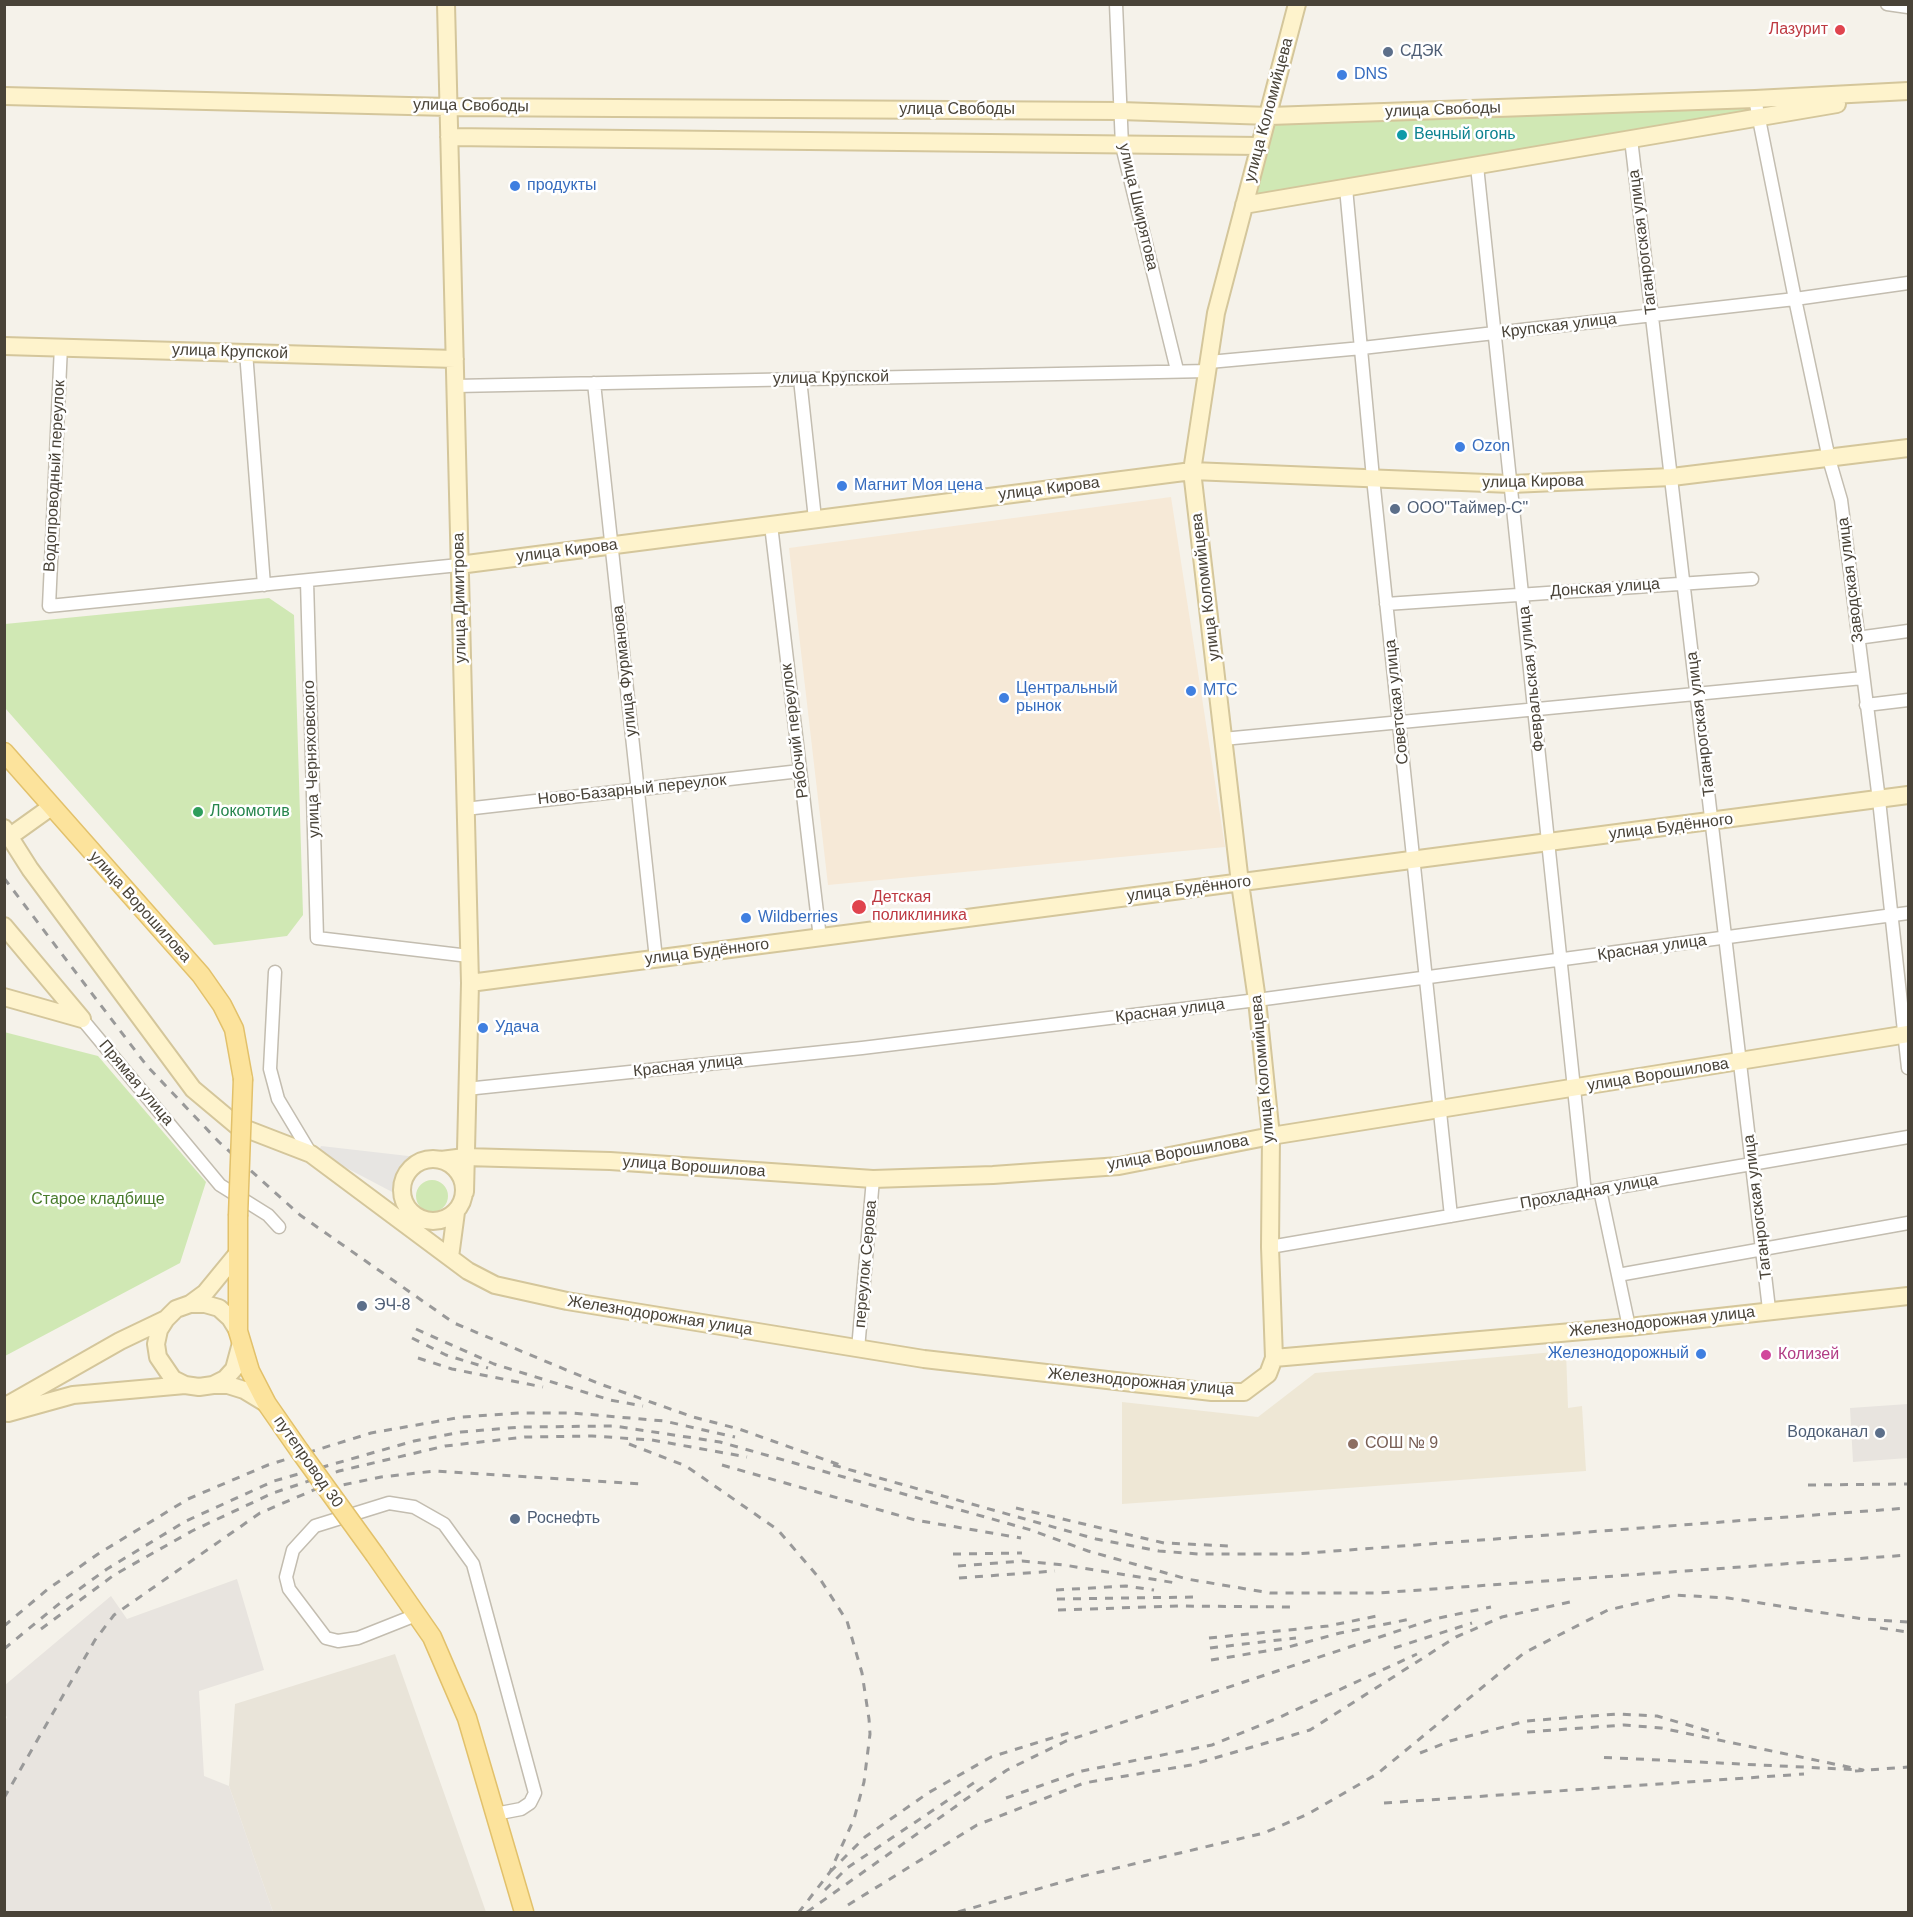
<!DOCTYPE html>
<meta charset="utf-8">
<style>
body{margin:0}
#map{position:relative;width:1913px;height:1917px;overflow:hidden;background:#f5f2ea;font-family:Arial,sans-serif}
canvas{display:block}
.frame{position:absolute;inset:0;border:6px solid #494338;pointer-events:none}
</style>
<div id="map">
<canvas width="1913" height="1917"></canvas>
<div class="frame"></div>
</div>
<script>
const context = document.querySelector('canvas').getContext('2d');
context.lineJoin = 'round';
function paint(path, color) { context.fillStyle = color; context.fill(path, 'evenodd'); }
const poly = rows => new Path2D(rows.map(r => 'M' + r).join(''));
function strokePath(path, color, width, dash) { context.strokeStyle = color; context.lineWidth = width; context.lineCap = dash ? 'butt' : 'round'; context.setLineDash(dash || []); context.stroke(path); }
function label(font, color, halo, rows, align = 'center') {
  context.font = font + ' Arial,sans-serif'; context.lineWidth = 5; context.setLineDash([]); context.textBaseline = 'middle'; context.strokeStyle = halo; context.fillStyle = color; for (const [text, x, y, turn = 0] of rows) {
    context.save(); context.translate(x, y); context.rotate((+turn || 0) * Math.PI / 180); context.textAlign = isNaN(turn) ? turn : align; if (halo) context.strokeText(text, 0, 0); context.fillText(text, 0, 0); context.restore();
  }
}
paint(poly([
 [395,1654,486,1912,273,1912,229,1786,235,1704]
]), '#e9e4d9');
paint(poly([
 [1171,497,1225,847,828,885,789,548]
]), '#f6e9d7');
paint(poly([
 [1908,1404,1908,1458,1853,1462,1850,1408],
 [237,1579,264,1670,199,1691,204,1776,229,1786,273,1912,5,1912,4,1723,7,1717,5,1715,5,1685,111,1596,127,1619]
]), '#e8e4df');
paint(poly([
 [1566,1351,1568,1408,1582,1406,1586,1471,1122,1504,1122,1402,1258,1417,1315,1373]
]), '#eee7d5');
paint(poly([
 [1755,99,1758,118,1244,205,1270,116],
 [269,598,294,615,303,915,287,936,214,945,5,708,5,624],
 [4,1032,98,1056,206,1182,180,1263,5,1356],
 '416 1196a16 16 0 1 1 32 0a16 16 0 1 1-32 0Z'
]), '#d0e8b4');
paint(poly([
 [321,1146,417,1157,406,1167,396,1194,318,1153]
]), '#e7e5e2');
const street = poly([
 [1116,4,1122,146,1177,370],
 [1887,4,1908,7],
 [1755,99,1795,299,1829,459,1841,500,1879,800,1908,1068],
 [1631,139,1769,1309],
 [1477,166,1585,1193],
 [1346,188,1373,478,1451,1216],
 [61,346,49,606,459,565],
 [246,352,264,585],
 [1209,362,1362,348,1795,299,1908,283],
 [800,379,815,519],
 [594,383,656,959],
 [455,386,1208,371],
 [771,525,820,938],
 [307,581,317,938,469,956],
 [1386,604,1752,579],
 [1857,638,1908,631],
 [1866,705,1908,700],
 [1223,739,1863,678],
 [465,809,800,771],
 [275,972,270,1069,278,1099,311,1154],
 [82,1019,220,1185,268,1215,279,1227],
 [466,1089,862,1048,1257,1000,1908,913],
 [1600,1190,1629,1327],
 [1270,1247,1908,1137],
 [1618,1275,1908,1223],
 [858,1349,873,1179],
 [416,1615,358,1638,338,1641,326,1638,289,1589,286,1577,293,1550,315,1526,389,1503,414,1507,444,1524,473,1564,535,1793,530,1803,521,1809,495,1814]
]);
const secondary = poly([
 [446,4,470,983,465,1192],
 [4,96,449,107,1120,111,1270,116,1755,99,1908,91],
 [449,137,1260,146],
 [1244,205,1837,104],
 [4,346,455,359],
 [459,565,1192,471,1511,484,1672,477,1908,448],
 [4,828,30,869,193,1089,236,1125,311,1154,468,1271,495,1285,567,1301,924,1359,1212,1392,1244,1392,1268,1374,1274,1358,1629,1327,1908,1296],
 [9,837,51,807],
 [4,926,82,1019],
 [470,983,1908,795],
 [4,997,82,1019],
 '402 1190a31 31 0 1 1 62 0a31 31 0 1 1-62 0Z',
 [441,1160,465,1157,610,1161,873,1179,993,1175,1119,1166,1271,1136,1908,1034],
 [450,1257,456,1212],
 [190,1304,205,1293,237,1254],
 [238,1331,230,1318,219,1308,205,1304,190,1304,176,1309,166,1319,159,1330,156,1344,158,1357,173,1379,185,1385,199,1387,213,1385,225,1379,234,1369,241,1343],
 [1274,1358,1270,1247,1271,1136,1257,1000,1240,883,1192,471,1216,313,1297,4],
 [213,1385,228,1385,244,1390,267,1404],
 [4,1407,120,1341,166,1319],
 [8,1413,73,1395,185,1385]
]);
const primary = poly([
 [4,752,201,975,222,1005,234,1029,243,1079],
 [238,1216,238,1331,250,1371,267,1404,299,1450],
 [375,1555,432,1637,467,1718,524,1912]
]);
strokePath(street, '#c3bdb0', 15);
strokePath(secondary, '#d4c69b', 20);
strokePath(primary, '#e2c16b', 21);
strokePath(street, '#fff', 12);
strokePath(secondary, '#fef3cc', 16);
strokePath(primary, '#fce39c', 18);
strokePath(poly([
 [4,878,147,1066,219,1142,300,1215,454,1323,600,1384,693,1417,739,1429,840,1465],
 [416,1329,494,1364,610,1400,643,1406],
 [412,1338,446,1355,488,1368],
 [418,1358,452,1369,543,1387],
 [629,1444,686,1466,778,1530,820,1579,847,1621,862,1673,869,1719,870,1734,864,1782,854,1819,830,1872,799,1912],
 [722,1465,915,1520,1021,1538],
 [833,1465,1096,1539,1159,1551,1198,1554,1295,1554,1908,1508],
 [1808,1485,1908,1484],
 [328,1488,381,1477,435,1471,642,1484],
 [1016,1508,1164,1543,1228,1546],
 [953,1554,1022,1553],
 [958,1566,1022,1561,1064,1565,1176,1583],
 [959,1578,1055,1571],
 [1056,1590,1126,1586,1154,1590],
 [1057,1599,1195,1597],
 [1058,1610,1178,1606,1292,1607],
 [4,1626,48,1589,98,1554,188,1499,268,1465,371,1433,462,1417,519,1413,572,1413,664,1421,735,1437],
 [1880,1628,1908,1632],
 [41,1629,114,1575,192,1531,273,1493,339,1471,445,1446,525,1437,592,1436,652,1440,747,1457],
 [1209,1638,1328,1626,1382,1615],
 [1210,1648,1296,1638],
 [1394,1648,1472,1623],
 [4,1649,60,1603,107,1569,186,1521,274,1481,414,1441,461,1432,521,1427,614,1426,720,1442,1031,1530,1088,1551,1187,1579,1270,1593,1378,1593,1908,1555],
 [1211,1660,1285,1648,1340,1633,1411,1619],
 [1527,1732,1624,1725,1661,1728,1863,1770,1596,1757],
 [1420,1753,1450,1741,1526,1721,1617,1714,1657,1716,1719,1734],
 [1855,1771,1908,1767],
 [4,1798,95,1640,114,1615,260,1513,337,1480],
 [1006,1798,1082,1771,1212,1745,1278,1718,1417,1654],
 [1384,1803,1804,1774],
 [830,1872,865,1837,928,1793,991,1757,1071,1732],
 [825,1890,847,1868,978,1780],
 [848,1905,977,1825,1084,1783,1191,1765,1310,1730,1456,1637,1502,1617,1570,1602],
 [807,1912,1007,1770,1066,1741,1434,1619,1491,1607],
 [958,1912,1083,1876,1264,1833,1308,1814,1377,1774,1524,1653,1608,1610,1674,1595,1728,1598,1863,1619,1908,1622]
]), '#999', 3, [8, 8]);
const primaryBridge = poly([
 [238,1216,243,1079],
 [299,1450,375,1555]
]);
strokePath(primaryBridge, '#e2c16b', 21, []);
strokePath(primaryBridge, '#fce39c', 18);
for (const [x, y, r, color] of [
 [1840,30,6,"#e0444e"],
 [1388,52,6,"#5c6f8a"],
 [1342,75,6,"#3f7fe0"],
 [1402,135,6,"#0f9aa8"],
 [515,186,6,"#3f7fe0"],
 [1460,447,6,"#3f7fe0"],
 [842,486,6,"#3f7fe0"],
 [1395,509,6,"#5c6f8a"],
 [1191,691,6,"#3f7fe0"],
 [1004,698,6,"#3f7fe0"],
 [198,812,6,"#2e9e5b"],
 [859,907,8,"#e0444e"],
 [746,918,6,"#3f7fe0"],
 [483,1028,6,"#3f7fe0"],
 [362,1306,6,"#5c6f8a"],
 [1701,1354,6,"#3f7fe0"],
 [1766,1355,6,"#d1479c"],
 [1880,1433,6,"#5c6f8a"],
 [1353,1444,6,"#8d6e63"],
 [515,1519,6,"#5c6f8a"]
]) { const dot = new Path2D(); dot.arc(x, y, r, 0, 2 * Math.PI); context.fillStyle = color; context.fill(dot); strokePath(dot, '#fff', 2); }
label('16px', '#be3a42', '#fff', [
 ["Лазурит",1828,30],
 ["Детская",872,898,"left"],
 ["поликлиника",872,916,"left"]
], 'right');
label('16px', '#4e5e75', '#fff', [
 ["СДЭК",1400,52],
 ["ООО\"Таймер-С\"",1407,509],
 ["ЭЧ-8",374,1306],
 ["Водоканал",1868,1433,"right"],
 ["Роснефть",527,1519]
], 'left');
label('16px', '#366cbe', '#fff', [
 ["DNS",1354,75],
 ["продукты",527,186],
 ["Ozon",1472,447],
 ["Магнит Моя цена",854,486],
 ["Центральный",1016,689],
 ["рынок",1016,707],
 ["МТС",1203,691],
 ["Wildberries",758,918],
 ["Удача",495,1028],
 ["Железнодорожный",1689,1354,"right"]
], 'left');
label('16px', '#494338', '#fff', [
 ["улица Свободы",471,106,1],
 ["улица Свободы",957,110],
 ["улица Коломийцева",1269,110,-75],
 ["улица Свободы",1443,110,-2],
 ["улица Шкирятова",1138,207,77],
 ["Таганрогская улица",1643,242,-97],
 ["Крупская улица",1559,326,-7],
 ["улица Крупской",230,352,2],
 ["улица Крупской",831,378,-1],
 ["Водопроводный переулок",55,476,-87],
 ["улица Кирова",1533,482,-1],
 ["улица Кирова",1049,489,-7],
 ["улица Кирова",567,551,-7],
 ["Заводская улица",1851,580,-97],
 ["улица Коломийцева",1206,587,-97],
 ["Донская улица",1605,588,-4],
 ["улица Димитрова",460,598,-91],
 ["улица Фурманова",625,671,-96],
 ["Февральская улица",1532,679,-96],
 ["Советская улица",1397,702,-96],
 ["Таганрогская улица",1701,724,-97],
 ["Рабочий переулок",795,731,-97],
 ["улица Черняховского",312,759,-92],
 ["Ново-Базарный переулок",632,790,-6],
 ["улица Будённого",1671,827,-7],
 ["улица Будённого",1189,889,-7],
 ["улица Ворошилова",140,907,48],
 ["Красная улица",1652,948,-8],
 ["улица Будённого",707,952,-7],
 ["Красная улица",1170,1011,-7],
 ["Красная улица",688,1066,-6],
 ["улица Коломийцева",1263,1069,-95],
 ["улица Ворошилова",1658,1075,-9],
 ["Прямая улица",136,1083,50],
 ["улица Ворошилова",1178,1153,-10],
 ["улица Ворошилова",694,1167,4],
 ["Прохладная улица",1589,1192,-10],
 ["Таганрогская улица",1758,1207,-97],
 ["переулок Серова",866,1264,-85],
 ["Железнодорожная улица",660,1316,9],
 ["Железнодорожная улица",1662,1322,-6],
 ["Железнодорожная улица",1141,1382,5],
 ["путепровод 30",308,1462,55]
]);
label('16px', '#0d838f', '#fff', [
 ["Вечный огонь",1414,135]
], 'left');
label('16px', '#27864d', '#fff', [
 ["Локомотив",210,812]
], 'left');
label('16px', '#487b2c', '#fff', [
 ["Старое кладбище",98,1200]
]);
label('16px', '#b23c85', '#fff', [
 ["Колизей",1778,1355]
], 'left');
label('16px', '#785e54', '#fff', [
 ["СОШ № 9",1365,1444]
], 'left');
</script>
